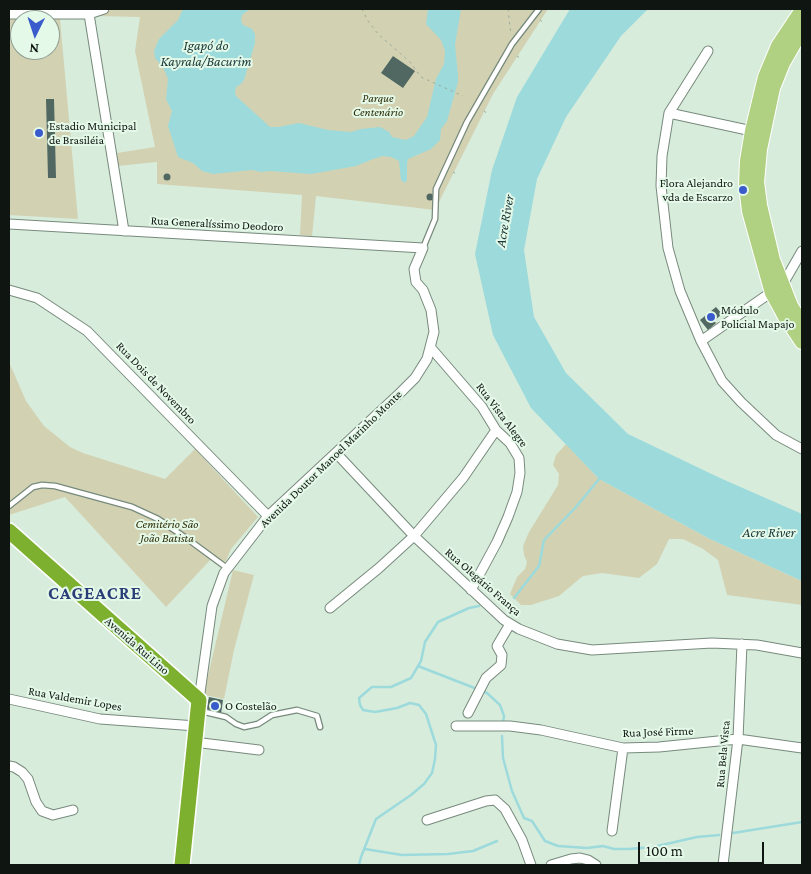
<!DOCTYPE html>
<meta charset="utf-8">
<style>
body{margin:0}
#map{position:relative;width:811px;height:874px;overflow:hidden;background:#d8ecdc;font-family:"Crimson Pro",serif}
canvas{display:block}
.frame{position:absolute;inset:0;border:10px solid #0f1611;pointer-events:none}
.north{position:absolute;left:10px;top:10px;width:50px;height:50px;box-sizing:border-box;background:#e5f9e9;border:1px solid #8f9e93;border-radius:50%;rotate:184deg;font-size:14px;font-weight:700;line-height:20px;text-align:center;color:#0f1611}
.north::after{content:'';display:block;margin:auto;width:18px;height:22px;background:#395bcc;clip-path:polygon(50% 0,100% 100%,50% 72%,0 100%)}
.scale{position:absolute;left:638px;top:842px;width:126px;height:22px;box-sizing:border-box;border:2px solid #0f1611;border-top:0;padding-left:6px;font-size:15px;line-height:18px;white-space:nowrap;color:#0f1611;-webkit-text-stroke:4px #e5f9e9;paint-order:stroke}
</style>
<div id="map">
<canvas width="811" height="874"></canvas>
<div class="frame"></div>
<div class="north">N</div>
<div class="scale">100 m</div>
</div>
<script>
const context = document.querySelector('canvas').getContext('2d');
context.lineJoin = 'round';
function paint(path, color) { context.fillStyle = color; context.fill(path, 'evenodd'); }
const poly = rows => new Path2D(rows.map(r => 'M' + r).join(''));
function strokePath(path, color, width, dash) { context.strokeStyle = color; context.lineWidth = width; context.lineCap = dash ? 'butt' : 'round'; context.setLineDash(dash || []); context.stroke(path); }
function label(font, color, halo, rows, align = 'center') {
  context.font = font + ' "Crimson Pro",serif'; context.lineWidth = 4; context.setLineDash([]); context.textBaseline = 'middle'; context.strokeStyle = halo; context.fillStyle = color; for (const [text, x, y, turn = 0] of rows) {
    context.save(); context.translate(x, y); context.rotate((+turn || 0) * Math.PI / 180); context.textAlign = isNaN(turn) ? turn : align; if (halo) context.strokeText(text, 0, 0); context.fillText(text, 0, 0); context.restore();
  }
}
paint(poly([
 [111,9,548,9,493,94,435,210,316,196,312,236,300,235,302,195,157,184,157,162,118,166,117,153,155,147,135,51,140,17,95,16],
 [9,18,60,19,78,219,9,215],
 [20,20,50,20,50,50,20,50],
 [9,362,26,401,44,426,70,447,83,453,165,479,195,449,258,517,231,549,226,561,222,562,214,556,166,607,65,497,9,515],
 [566,444,599,479,710,539,802,581,802,605,727,595,718,560,703,549,683,539,669,539,657,564,639,578,602,573,583,576,559,596,531,605,521,605,510,594,517,577,525,569,527,562,524,555,523,546,529,532,558,485,559,474,553,465,556,455],
 [233,570,254,575,234,650,224,699,205,695,206,684]
]), '#d2d2b3');
paint(poly([
 [183,9,250,9,242,15,241,20,243,25,252,29,255,34,255,43,244,80,241,84,236,87,235,92,236,96,270,127,278,127,299,123,328,130,351,132,361,129,380,127,389,132,392,137,406,140,414,136,427,117,436,79,444,64,445,51,441,40,426,24,428,9,461,9,455,45,458,75,458,82,447,121,441,129,440,140,431,149,408,159,407,164,407,180,405,183,401,180,399,161,391,157,383,156,373,159,356,166,311,174,270,171,261,172,252,170,213,174,202,171,193,163,178,157,168,126,172,111,166,99,168,79,163,67,155,58,154,51,159,39,178,20],
 [570,9,648,9,621,36,566,117,537,179,524,250,534,317,566,373,628,434,720,478,802,514,802,581,710,539,599,479,531,408,493,335,475,254,492,170,517,97]
]), '#9cdadc');
strokePath(poly([
 [514,598,539,566,544,540,576,507,600,478],
 [418,666,477,689],
 [482,691,487,693,500,705,504,716,503,722],
 [502,736,503,758,512,791,524,818,532,821,545,841,558,846,587,848,603,846,614,849,629,849,653,847,697,837,719,835],
 [733,833,802,822],
 [365,849,402,855,448,854,473,851,497,841],
 [359,865,361,857,376,819,411,795,424,784,432,773,435,759,436,745,426,714,419,705,410,703,397,708,375,712,363,710,360,705,359,698,372,687,391,687,411,678,421,661,425,642,438,622,469,608,479,606]
]), '#9cdadc', 2.5);
paint(poly([
 [393,56,415,71,403,88,381,73],
 [46,99,54,99,56,178,48,178],
 '163.5 177a3.5 3.5 0 1 1 7 0a3.5 3.5 0 1 1-7 0Z',
 '426.5 197a3.5 3.5 0 1 1 7 0a3.5 3.5 0 1 1-7 0Z',
 [716,307,722,314,714,321,716,323,708,330,700,320],
 [209,697,223,700,221,714,206,711]
]), '#506861');
const lane = poly([
 [423,248,435,219,436,189,467,122,512,44,539,9],
 [9,506,33,487,42,485,55,486,132,507,158,519,189,540,227,568],
 [201,711,226,717,236,724,244,727,258,724,272,715,297,710,317,716,320,727]
]);
const street = poly([
 [9,14,89,14,104,9],
 [89,14,124,231],
 [708,51,669,113,662,156,661,186,668,248,680,291,701,341,722,381,741,402,776,435,802,449],
 [669,113,752,131],
 [9,224,423,248],
 [9,290,37,298,87,331,268,516],
 [701,341,783,284,802,251],
 [431,348,482,407,496,430,510,443,519,458,520,473,517,492,508,517,497,542,471,590],
 [337,454,414,536,504,620,519,629,557,644,592,650,712,643,757,645,802,653],
 [330,608,379,568,414,536,463,478,496,430],
 [9,699,100,719,196,726],
 [199,700,212,606,224,573,268,516,401,392,415,378,427,359,434,332,431,310,423,290,416,282,414,269,423,248],
 [468,713,486,678,501,665,502,655,497,646,510,624],
 [456,726,510,726,541,730,623,748,659,747,738,739,802,748],
 [194,742,259,750],
 [9,766,14,767,22,772,28,779,36,802,42,811,53,815,73,810],
 [427,820,486,801,495,800,505,809,522,840,531,865],
 [612,831,623,748],
 [551,865,571,859,580,858,588,860,596,865],
 [723,865,738,739,742,644]
]);
const primary = poly([
 [802,10,778,46,765,77,752,131,747,161,746,185,749,211,772,293,784,315,802,342],
 [802,30,783,63,773,88,760,149,757,182,760,205,773,260,791,306,802,324]
]);
const highway = poly([
 [9,531,199,700,182,865]
]);
strokePath(lane, '#778a7c', 7);
strokePath(street, '#778a7c', 11);
strokePath(primary, '#fff', 16);
strokePath(highway, '#fff', 18);
strokePath(poly([
 [362,9,368,21,378,34,410,62,421,77,463,96],
 [508,9,511,35],
 [540,20,544,23],
 [517,56,521,59],
 [484,111,489,115],
 [453,172,458,175]
]), '#9bab9e', 1, [2.5, 4]);
strokePath(lane, '#fff', 4.5);
strokePath(street, '#fff', 9);
strokePath(primary, '#b0d082', 14);
strokePath(highway, '#7cb02e', 15);
for (const [x, y, r, color] of [
 [39,133,5,"#395bcc"],
 [743,190,5,"#395bcc"],
 [711,317,5,"#395bcc"],
 [215,706,5,"#395bcc"]
]) { const dot = new Path2D(); dot.arc(x, y, r, 0, 2 * Math.PI); context.fillStyle = color; context.fill(dot); strokePath(dot, '#e5f9e9', 2); }
label('italic 12px', '#2f2d06', '#e5f9e9', [
 ["Parque",378,98],
 ["Centenário",378,112],
 ["Cemitério São",167,524],
 ["João Batista",167,538]
]);
label('12px', '#0f1611', '#e5f9e9', [
 ["Estadio Municipal",49,126],
 ["de Brasiléia",49,140],
 ["Flora Alejandro",733,183,"right"],
 ["vda de Escarzo",733,197,"right"],
 ["Módulo",721,310],
 ["Policial Mapajo",721,324],
 ["O Costelão",225,706]
], 'left');
label('12px', '#0f1611', '#e5f9e9', [
 ["Rua Generalíssimo Deodoro",217,224,3],
 ["Rua Dois de Novembro",156,383,46],
 ["Rua Vista Alegre",502,415,53],
 ["Avenida Doutor Manoel Marinho Monte",331,459,-44],
 ["Rua Olegário França",483,582,41],
 ["Avenida Rui Lino",137,646,41],
 ["Rua Valdemir Lopes",75,699,10],
 ["Rua José Firme",658,732,-2],
 ["Rua Bela Vista",723,754,-85]
]);
label('italic 14px', '#163637', '#e5f9e9', [
 ["Igapó do",206,46],
 ["Kayrala/Bacurim",206,62],
 ["Acre River",505,221,-80],
 ["Acre River",769,533]
]);
context.letterSpacing = '1px';
label('bold 18px', '#293d76', '#e5f9e9', [
 ["CAGEACRE",95,593]
]);
context.letterSpacing = '0px';
</script>
